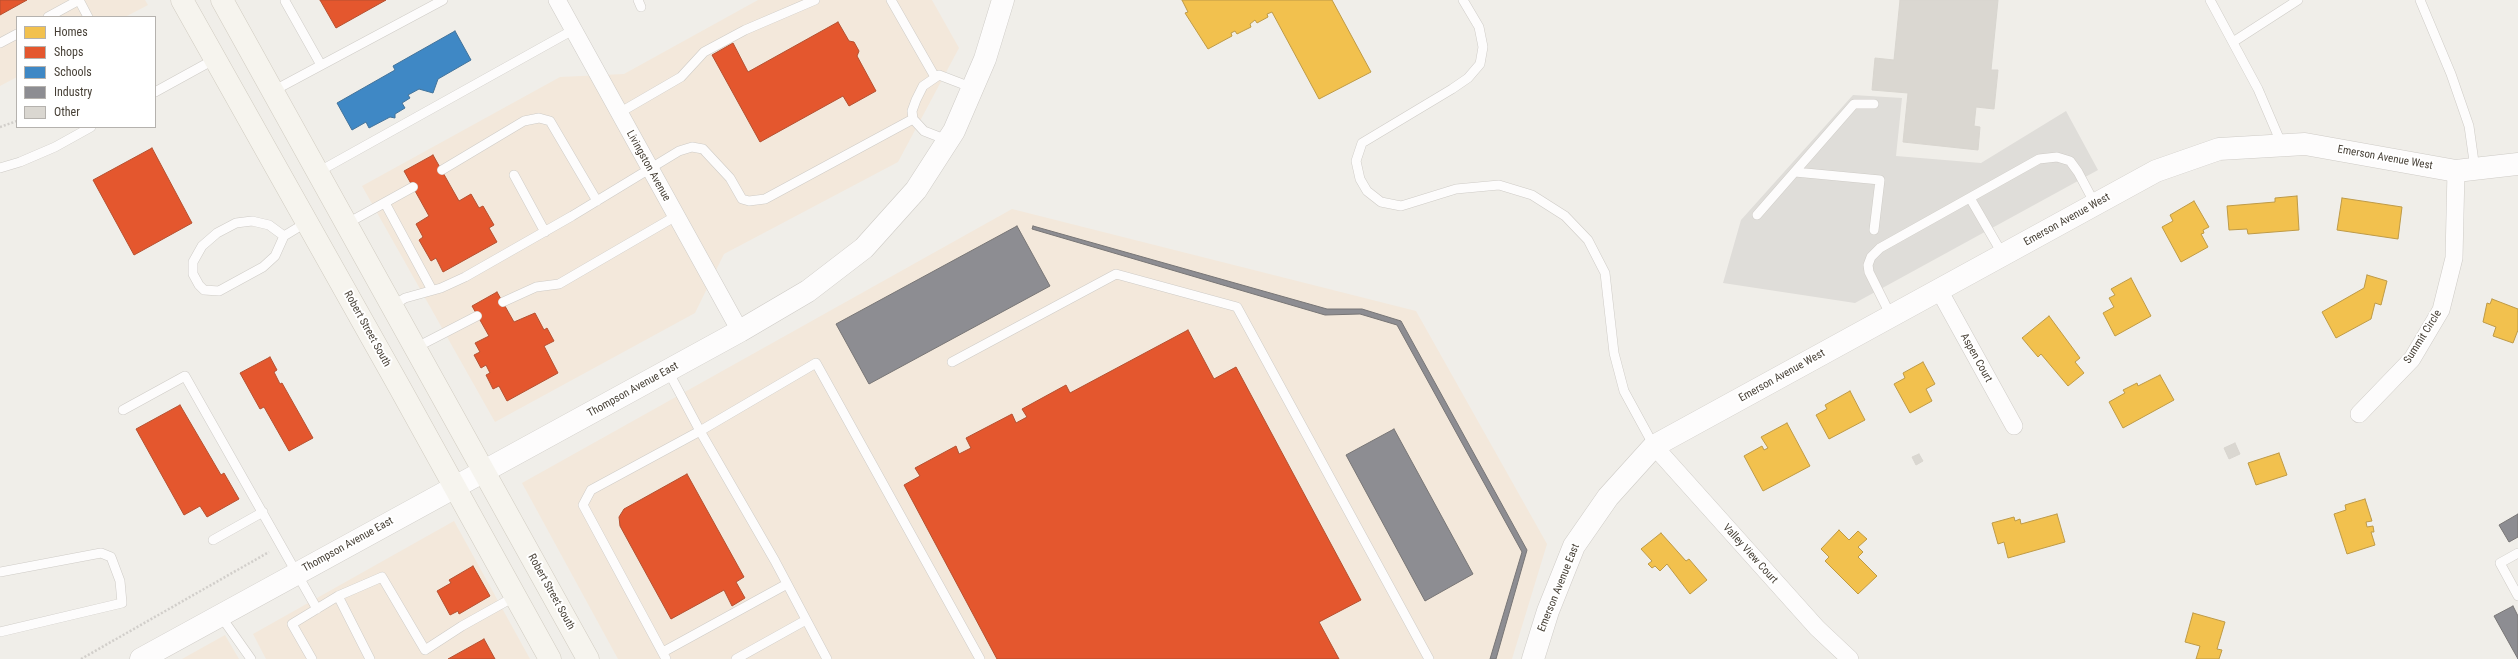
<!DOCTYPE html>
<style>
body{margin:0}
#map{position:relative;width:2518px;height:659px;overflow:hidden;background:#f0eee9;font-family:"Roboto Condensed",sans-serif}
canvas{display:block}
.legend{position:absolute;left:16px;top:16px;width:140px;height:112px;box-sizing:border-box;background:#fff;border:1px solid #b5b2ae;margin:0;padding:5px 7px;list-style:none;font-size:12px;color:#463f35}
.legend li{display:flex;align-items:center;gap:8px;height:20px}
.legend b{width:20px;border:1px solid #b5b2ae}
</style>
<div id="map">
<canvas width="2518" height="659"></canvas>
<ul class="legend">
<li><b style="height:11px;background:#f2c14e"></b>Homes</li>
<li><b style="height:11px;background:#e4572e"></b>Shops</li>
<li><b style="height:11px;background:#3f88c5"></b>Schools</li>
<li><b style="height:11px;background:#8d8d92"></b>Industry</li>
<li><b style="height:11px;background:#dad7d1"></b>Other</li>
</ul>
</div>
<script>
const context = document.querySelector('canvas').getContext('2d');
context.lineJoin = 'round';
function paint(path, color) { context.fillStyle = color; context.fill(path, 'evenodd'); }
const poly = rows => new Path2D(rows.map(r => 'M' + r).join(''));
function strokePath(path, color, width, dash) { context.strokeStyle = color; context.lineWidth = width; context.lineCap = dash ? 'butt' : 'round'; context.setLineDash(dash || []); context.stroke(path); }
function label(font, color, halo, rows, align = 'center') {
  context.font = font + ' "Roboto Condensed",sans-serif'; context.lineWidth = 4; context.setLineDash([]); context.textBaseline = 'middle'; context.strokeStyle = halo; context.fillStyle = color; for (const [text, x, y, turn = 0] of rows) {
    context.save(); context.translate(x, y); context.rotate((+turn || 0) * Math.PI / 180); context.textAlign = isNaN(turn) ? turn : align; if (halo) context.strokeText(text, 0, 0); context.fillText(text, 0, 0); context.restore();
  }
}
paint(poly([
 [0,0,145,0,148,5,125,17,17,17,17,77,0,86],
 [758,0,932,0,959,48,898,162,724,254,695,313,495,422,362,186,560,77,624,74],
 [1012,209,1416,311,1547,544,1512,659,618,659,522,483],
 [454,521,530,659,266,659,253,634],
 [225,635,239,659,182,659]
]), '#f3e8db');
paint(poly([
 [1853,95,1902,98,1896,156,1981,163,2066,111,2098,170,1855,303,1723,283,1741,220]
]), '#dfddd9');
const homes = poly([
 [1182,0,1332,0,1371,72,1319,99,1272,12,1267,14,1268,17,1257,23,1255,20,1250,24,1251,27,1237,34,1235,31,1231,33,1232,36,1208,49,1185,13,1188,12,1182,0],
 [2297,196,2299,230,2248,234,2247,229,2229,230,2227,206,2275,202,2275,198,2297,196],
 [2342,198,2402,207,2398,239,2337,230,2342,198],
 [2194,201,2209,227,2203,230,2204,233,2201,234,2208,247,2181,262,2162,227,2173,221,2170,215,2194,201],
 [2367,275,2387,281,2381,305,2375,303,2371,319,2336,338,2322,312,2364,288,2367,275],
 [2131,278,2151,316,2115,336,2103,313,2114,307,2109,298,2115,295,2111,289,2131,278],
 [2492,299,2518,309,2518,330,2513,343,2493,336,2496,327,2483,322,2487,303,2490,304,2492,299],
 [2049,316,2080,358,2075,362,2084,373,2068,386,2041,354,2038,357,2022,338,2049,316],
 [1923,362,1935,384,1926,389,1932,401,1910,413,1894,384,1905,378,1903,373,1923,362],
 [2160,375,2174,400,2123,428,2109,402,2125,393,2123,390,2137,383,2138,386,2160,375],
 [1850,391,1865,420,1829,439,1816,415,1827,409,1825,405,1850,391],
 [1787,423,1810,466,1763,491,1744,456,1762,446,1764,450,1768,448,1761,437,1787,423],
 [2279,453,2287,475,2256,485,2248,463,2279,453],
 [2365,499,2372,521,2366,522,2367,527,2373,526,2374,532,2371,532,2375,545,2347,554,2334,514,2346,510,2345,505,2365,499],
 [2057,514,2065,542,2008,558,2004,542,1998,544,1992,523,2014,517,2015,521,2020,519,2021,524,2057,514],
 [1839,530,1849,540,1858,531,1867,539,1858,547,1863,552,1858,557,1877,576,1858,594,1825,561,1829,557,1821,549,1839,530],
 [1661,533,1686,561,1689,559,1707,580,1690,594,1667,564,1660,571,1655,566,1652,568,1648,564,1652,561,1641,549,1661,533],
 [2193,613,2225,622,2217,649,2222,650,2219,659,2196,659,2200,646,2185,642,2193,613]
]);
paint(homes, '#f2c14e');
strokePath(homes, '#be9a46', 1);
const shops = poly([
 [0,0,27,0,0,15,0,0],
 [320,0,386,0,336,28,320,0],
 [838,22,849,41,854,42,859,51,857,56,876,91,849,106,843,96,760,142,712,55,733,43,748,72,838,22],
 [152,148,192,223,134,255,93,180,152,148],
 [433,155,459,201,471,194,479,208,483,206,494,225,489,228,497,242,443,272,436,258,431,261,419,240,423,237,416,224,429,216,404,171,433,155],
 [497,292,514,322,535,313,544,330,547,328,554,341,544,346,558,373,507,401,499,386,493,389,486,375,490,373,486,365,481,368,474,355,480,352,475,343,489,336,472,306,497,292],
 [1188,330,1214,379,1236,367,1361,600,1319,622,1339,659,997,659,904,485,920,476,915,468,956,446,959,454,971,448,966,438,1012,414,1016,423,1027,417,1022,409,1066,385,1070,393,1188,330],
 [270,357,277,370,274,372,280,384,282,383,313,438,289,451,264,407,260,409,240,373,270,357],
 [180,405,221,475,224,473,239,499,207,517,200,506,184,515,136,429,180,405],
 [687,474,744,577,736,582,745,598,732,606,724,590,671,619,620,526,619,517,624,509,687,474],
 [473,566,490,596,459,614,458,611,450,615,437,591,451,583,449,580,473,566],
 [484,639,495,659,448,659,484,639]
]);
paint(shops, '#e4572e');
strokePath(shops, '#b55030', 1);
const schools = poly([
 [455,31,471,60,438,79,433,93,419,89,408,95,410,98,402,103,405,108,395,114,395,118,390,117,369,128,366,122,352,130,337,103,395,70,393,66,455,31]
]);
paint(schools, '#3f88c5');
strokePath(schools, '#41729a', 1);
const industry = poly([
 [1017,226,1050,286,869,384,836,324,1017,226],
 [1033,226,1327,309,1362,309,1401,321,1527,550,1496,659,1490,659,1522,552,1397,325,1360,314,1325,315,1032,229,1033,226],
 [1394,429,1473,574,1425,601,1346,455,1394,429],
 [2518,514,2518,537,2509,542,2499,525,2518,514],
 [2513,606,2518,616,2518,659,2494,616,2513,606]
]);
paint(industry, '#8d8d92');
strokePath(industry, '#787676', 1);
const building = poly([
 [1900,0,1998,0,1991,70,1998,70,1994,109,1976,107,1974,126,1980,127,1978,150,1903,142,1908,93,1872,90,1875,58,1894,60,1900,0],
 [2235,443,2240,454,2229,459,2224,448,2235,443],
 [1919,454,1923,461,1916,465,1912,457,1919,454]
]);
paint(building, '#dad7d1');
strokePath(building, '#d8d5cf', 1);
const service = poly([
 [79,0,88,17],
 [638,0,641,7],
 [891,0,935,77],
 [1463,0,1479,27,1483,47,1480,64,1468,78,1452,89,1362,143,1356,161,1360,179,1367,191,1381,202,1401,206,1456,189,1499,185,1532,195,1565,216,1588,240,1605,273,1614,353,1624,391,1654,446],
 [2210,0,2258,89,2282,145],
 [2420,0,2451,74,2469,126,2475,169],
 [285,1,321,65],
 [48,17,79,0],
 [2233,42,2298,0],
 [0,43,17,34],
 [273,91,443,0],
 [155,92,215,59],
 [619,113,681,77,704,52,745,30,815,0],
 [947,140,924,131,913,119,912,111,916,100,923,86,939,75,973,88],
 [0,168,20,162,55,147,91,127],
 [442,170,524,121,539,118,550,121,597,201],
 [318,172,573,30],
 [1795,172,1880,180,1874,230],
 [514,175,545,232],
 [1970,198,2003,255],
 [385,203,432,290],
 [1757,215,1854,104,1874,104],
 [346,224,413,187],
 [284,236,275,256,263,267,219,291,204,290,199,285,193,274,193,262,202,246,217,233,236,223,252,221,269,225,284,236,307,222],
 [503,302,536,287,559,284,676,216],
 [392,306,405,298,441,288,465,277,572,216,679,151,692,147,703,149,730,178,742,199,749,201,765,199,913,119],
 [1891,316,1869,272,1868,265,1871,257,1880,248,2039,159,2057,157,2070,161,2078,172,2095,204],
 [415,348,477,316],
 [952,362,1116,274,1237,307,1429,659],
 [668,371,700,431,816,363,980,659],
 [123,410,185,376,317,609],
 [213,540,263,512],
 [2518,553,2500,563,2518,596],
 [0,572,101,553,111,557,120,581,122,603,0,632],
 [338,596,370,659],
 [220,615,251,659],
 [663,652,787,584],
 [312,659,292,624,338,596,382,577,425,650,462,626,514,597],
 [666,659,583,505,591,490,700,431,775,561,827,659],
 [736,659,806,620]
]);
const minor = poly([
 [557,0,740,331],
 [1939,290,2014,426],
 [2359,414,2412,359,2441,310,2454,258,2456,171],
 [1654,446,1817,628,1850,659]
]);
const tertiary = poly([
 [141,659,740,331,808,291,864,248,916,190,954,131,985,59,1003,0],
 [1533,659,1548,611,1574,546,1608,497,1654,446,2156,171,2219,149,2305,144,2456,171,2518,164]
]);
const secondary = poly([
 [182,0,400,388,550,659],
 [222,0,588,659]
]);
strokePath(service, '#cecbc6', 10);
strokePath(minor, '#cecbc6', 18);
strokePath(tertiary, '#cecbc6', 23);
strokePath(secondary, '#d0cbc0', 23);
strokePath(poly([
 [0,127,17,121],
 [81,659,269,552]
]), '#d1ceca', 2.5, [2, 2]);
strokePath(service, '#fdfcfc', 9);
strokePath(minor, '#fdfcfc', 17);
strokePath(tertiary, '#fdfcfc', 22);
strokePath(secondary, '#f6f4ee', 22);
label('11px', '#463f35', '#fff', [
 ["Emerson Avenue West",2385,158,10],
 ["Livingston Avenue",648,166,61],
 ["Emerson Avenue West",2067,220,-29],
 ["Robert Street South",367,329,61],
 ["Summit Circle",2423,337,-58],
 ["Aspen Court",1976,358,61],
 ["Emerson Avenue West",1782,376,-29],
 ["Thompson Avenue East",633,390,-29],
 ["Thompson Avenue East",348,545,-29],
 ["Valley View Court",1750,554,48],
 ["Emerson Avenue East",1559,588,-68],
 ["Robert Street South",551,592,61]
]);
</script>
